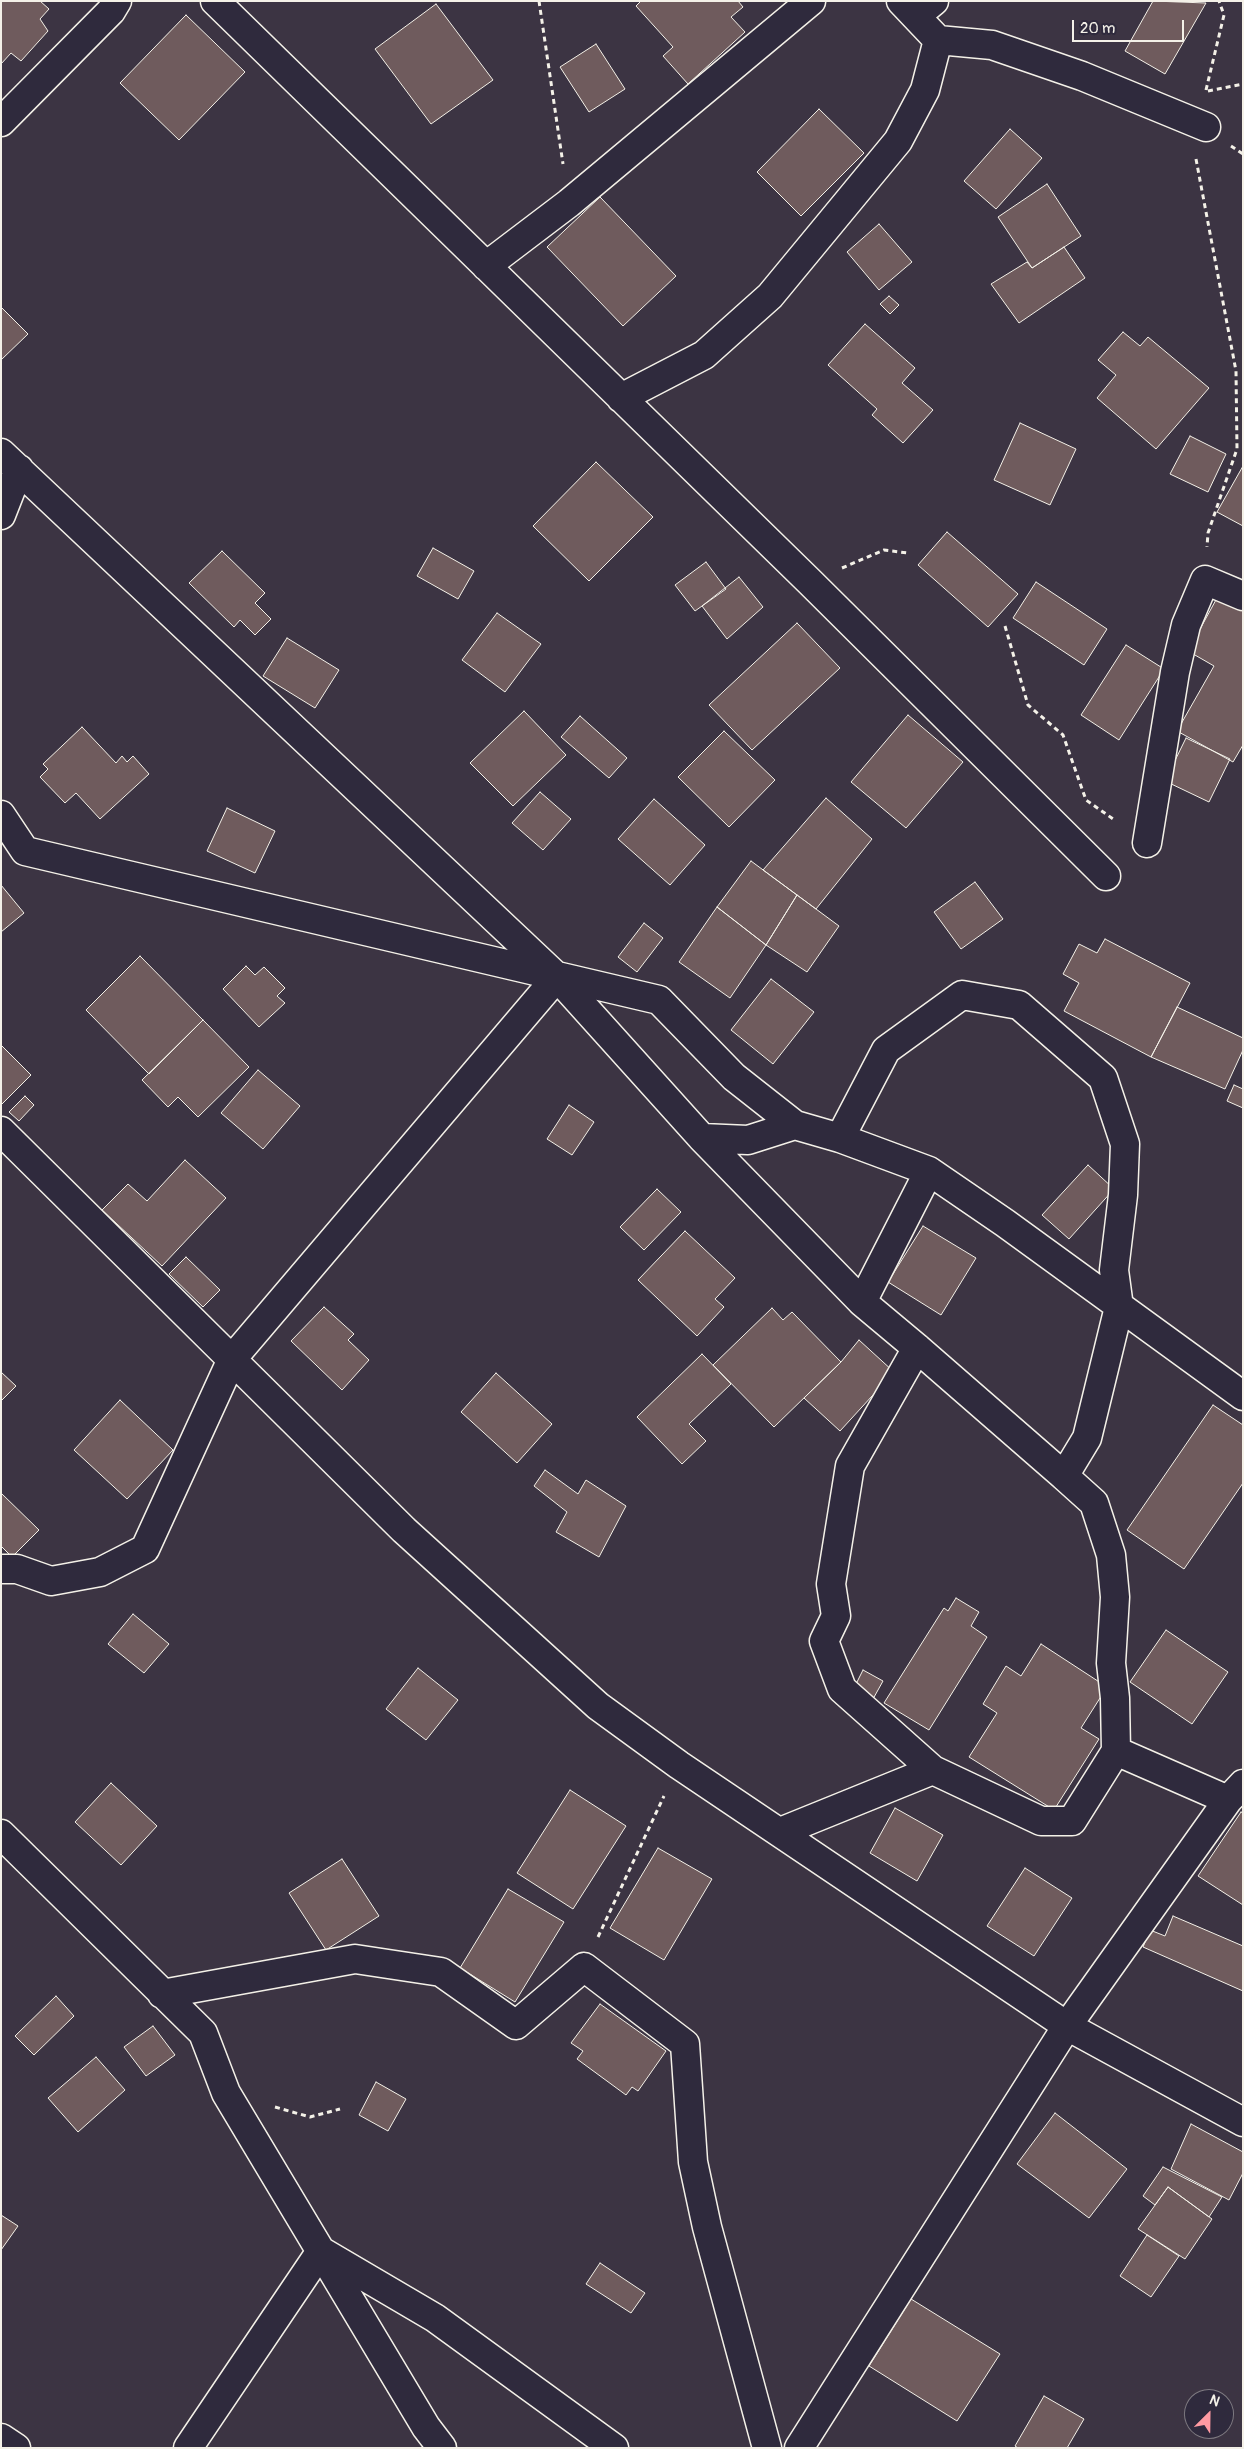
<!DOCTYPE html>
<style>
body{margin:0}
#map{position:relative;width:1244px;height:2449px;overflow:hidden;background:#3c3443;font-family:Pangolin,sans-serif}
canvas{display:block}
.frame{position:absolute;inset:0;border:2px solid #f4f1e8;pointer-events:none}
.north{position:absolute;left:1184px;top:2389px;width:50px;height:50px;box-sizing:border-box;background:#2f2a3d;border:1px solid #7e7a81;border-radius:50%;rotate:23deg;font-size:14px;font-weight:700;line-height:20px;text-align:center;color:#f4f1e8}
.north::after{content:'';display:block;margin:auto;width:18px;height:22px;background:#ff9aa2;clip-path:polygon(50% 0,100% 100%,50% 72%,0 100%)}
.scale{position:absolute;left:1072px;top:20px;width:112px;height:22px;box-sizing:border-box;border:2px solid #f4f1e8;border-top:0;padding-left:6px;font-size:15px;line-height:18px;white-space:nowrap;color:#f4f1e8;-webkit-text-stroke:4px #2f2a3d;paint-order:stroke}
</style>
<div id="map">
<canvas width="1244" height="2449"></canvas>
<div class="frame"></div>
<div class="north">N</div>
<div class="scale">20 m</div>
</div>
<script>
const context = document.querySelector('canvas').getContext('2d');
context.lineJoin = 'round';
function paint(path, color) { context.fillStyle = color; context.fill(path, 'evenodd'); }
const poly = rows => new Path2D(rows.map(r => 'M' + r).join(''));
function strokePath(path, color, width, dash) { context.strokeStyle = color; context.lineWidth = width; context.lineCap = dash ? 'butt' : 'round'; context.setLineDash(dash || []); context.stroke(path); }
const building = poly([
 [1,1,40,1,49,9,40,19,48,31,21,61,11,53,1,64,1,1],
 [641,1,738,1,743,7,731,17,745,32,688,84,663,56,673,47,636,6,641,1],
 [1153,1,1206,3,1165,74,1125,51,1153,1],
 [436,4,493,80,431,124,375,49,436,4],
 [186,15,245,72,179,140,120,83,186,15],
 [596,44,625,89,589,112,560,67,596,44],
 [819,109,864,153,801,216,757,172,819,109],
 [1010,129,1042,158,996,209,964,181,1010,129],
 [1047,184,1081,236,1032,268,998,217,1047,184],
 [600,197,676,276,623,326,547,247,600,197],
 [879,224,912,262,879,290,847,252,879,224],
 [1064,247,1085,278,1019,323,991,284,1027,262,1032,268,1064,247],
 [889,296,899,305,890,314,880,304,889,296],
 [1,307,28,334,1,360,1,307],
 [865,324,915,368,902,383,933,410,903,443,872,415,877,409,828,365,865,324],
 [1123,332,1140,346,1148,337,1209,388,1156,449,1097,398,1116,375,1098,360,1123,332],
 [1020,423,1076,449,1050,505,994,480,1020,423],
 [1190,436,1226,454,1208,492,1170,474,1190,436],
 [596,462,653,517,589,581,533,526,596,462],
 [1243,466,1243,526,1217,512,1243,466],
 [947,532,1018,594,988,627,918,565,947,532],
 [433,548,474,571,458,599,417,576,433,548],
 [222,551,265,593,255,603,271,619,255,635,240,620,234,627,189,583,222,551],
 [706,562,726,589,695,611,675,585,706,562],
 [739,577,763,607,727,639,702,606,739,577],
 [1036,582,1107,629,1084,665,1013,618,1036,582],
 [1217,598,1243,611,1243,745,1233,762,1177,731,1214,666,1188,651,1217,598],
 [497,613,541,644,505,692,462,660,497,613],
 [797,623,840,668,752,750,709,705,797,623],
 [287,638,339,670,315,708,263,676,287,638],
 [1126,645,1164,669,1119,740,1081,715,1126,645],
 [524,711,566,755,513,806,470,763,524,711],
 [908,715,963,762,906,828,851,782,908,715],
 [580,716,627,758,609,778,561,737,580,716],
 [82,727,116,763,122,756,127,762,133,756,149,774,100,819,76,793,65,803,40,777,48,769,43,764,82,727],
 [724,731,775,780,729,827,678,777,724,731],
 [1186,738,1230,759,1209,802,1165,781,1186,738],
 [540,792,571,819,543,850,512,823,540,792],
 [826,798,872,839,816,909,763,870,826,798],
 [654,799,705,845,670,885,618,839,654,799],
 [227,808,275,831,255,873,207,851,227,808],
 [751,861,797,895,766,945,717,907,751,861],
 [975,882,1003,919,961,949,934,912,975,882],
 [1,885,24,913,1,932,1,885],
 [797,895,839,926,807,972,766,945,797,895],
 [717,907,766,945,730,998,679,962,717,907],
 [644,923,663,938,637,972,618,957,644,923],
 [1105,939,1190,983,1151,1057,1064,1011,1079,983,1063,974,1079,944,1097,953,1105,939],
 [140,956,203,1020,149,1074,86,1010,140,956],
 [246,966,255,975,264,967,285,988,277,996,285,1003,259,1027,223,989,246,966],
 [771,979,814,1012,773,1064,731,1030,771,979],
 [1177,1007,1243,1038,1243,1050,1225,1089,1151,1057,1177,1007],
 [203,1020,249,1067,198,1117,178,1097,168,1107,142,1080,203,1020],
 [1,1045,31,1075,1,1105,1,1045],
 [258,1070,300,1106,263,1149,221,1113,258,1070],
 [1234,1085,1243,1089,1243,1108,1227,1101,1234,1085],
 [25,1096,34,1105,19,1121,9,1112,25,1096],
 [569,1105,594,1122,572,1155,547,1139,569,1105],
 [185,1160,226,1198,162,1266,102,1210,128,1184,147,1201,185,1160],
 [1088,1165,1114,1189,1069,1239,1042,1215,1088,1165],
 [657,1189,681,1212,644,1250,620,1227,657,1189],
 [923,1226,976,1258,941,1315,888,1282,923,1226],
 [685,1231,735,1278,715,1299,724,1307,697,1336,638,1280,685,1231],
 [186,1257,220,1290,203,1307,169,1274,186,1257],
 [324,1307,354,1334,348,1340,369,1360,342,1390,291,1341,324,1307],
 [772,1308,783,1320,792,1312,841,1362,774,1427,713,1365,772,1308],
 [859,1340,894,1372,840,1431,804,1398,841,1362,859,1340],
 [702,1354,731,1384,689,1424,706,1441,682,1464,637,1417,702,1354],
 [1,1372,16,1386,1,1401,1,1372],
 [496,1373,552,1424,517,1463,461,1412,496,1373],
 [120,1400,173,1450,127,1499,74,1450,120,1400],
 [1213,1405,1243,1425,1243,1483,1184,1569,1127,1530,1213,1405],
 [545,1470,578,1494,586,1480,626,1506,599,1557,556,1532,567,1512,534,1486,545,1470],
 [1,1493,39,1530,12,1557,1,1546,1,1493],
 [956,1598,979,1612,971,1626,987,1637,929,1730,884,1703,944,1608,948,1611,956,1598],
 [133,1614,169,1644,144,1673,108,1644,133,1614],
 [1166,1630,1228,1672,1192,1724,1130,1682,1166,1630],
 [1041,1644,1107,1687,1081,1728,1099,1739,1054,1810,969,1757,997,1713,983,1704,1006,1666,1021,1676,1041,1644],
 [418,1668,458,1700,426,1740,386,1709,418,1668],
 [863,1670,883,1681,873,1699,854,1688,863,1670],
 [111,1783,157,1826,121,1865,75,1822,111,1783],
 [570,1790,626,1826,573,1909,517,1873,570,1790],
 [895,1808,943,1835,917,1881,870,1853,895,1808],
 [1241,1812,1243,1813,1243,1905,1198,1876,1241,1812],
 [658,1848,712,1879,664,1960,610,1928,658,1848],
 [342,1859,379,1916,326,1950,289,1893,342,1859],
 [1025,1868,1072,1898,1034,1956,987,1926,1025,1868],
 [508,1889,564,1922,515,2002,460,1968,508,1889],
 [1173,1916,1243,1946,1243,1991,1143,1947,1150,1930,1165,1936,1173,1916],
 [56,1996,74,2016,34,2055,15,2036,56,1996],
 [600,2004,666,2051,638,2091,632,2087,626,2095,577,2059,583,2051,571,2043,600,2004],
 [153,2026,175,2055,146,2076,124,2047,153,2026],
 [96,2057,125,2090,78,2132,48,2098,96,2057],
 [376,2082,406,2099,388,2131,359,2115,376,2082],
 [1055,2113,1127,2169,1089,2218,1017,2164,1055,2113],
 [1191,2124,1243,2152,1243,2173,1229,2200,1171,2169,1191,2124],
 [1163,2167,1222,2197,1209,2217,1168,2187,1155,2205,1143,2196,1163,2167],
 [1168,2187,1212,2219,1185,2259,1138,2229,1168,2187],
 [1,2215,18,2226,1,2250,1,2215],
 [1147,2235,1179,2256,1151,2297,1120,2276,1147,2235],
 [600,2263,645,2293,631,2313,586,2284,600,2263],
 [911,2299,1000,2354,957,2421,869,2366,911,2299],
 [1044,2396,1084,2419,1067,2448,1018,2448,1015,2446,1044,2396]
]);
paint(building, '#6f5b5d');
strokePath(building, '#f4f1e8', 1);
const minor = poly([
 [215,1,810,582,1106,876],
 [916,16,934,1],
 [938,40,992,45,1082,76,1206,127],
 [1,122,111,11,117,1],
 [486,266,569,203,811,1],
 [621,398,704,355,770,296,898,141,925,90,938,40,901,1],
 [1,453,557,977,702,1138,748,1140,795,1125,840,1138,929,1171,1005,1223,1243,1396],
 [1,515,19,469],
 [1,815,25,851,659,1000,734,1077,795,1125],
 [1147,843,1175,672,1186,625,1205,580,1243,596],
 [1,1131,404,1530,598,1706,679,1765,1067,2026,1243,2122],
 [702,1138,862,1302,929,1171],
 [840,1138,886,1050,962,995,1019,1005,1103,1078,1125,1144,1123,1195,1114,1270,1119,1307,1087,1438,1064,1476,1094,1503,1111,1555,1115,1597,1111,1663,1115,1698,1116,1751,1228,1800],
 [862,1302,917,1348,1064,1476],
 [917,1348,850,1466,831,1584,836,1616,824,1641,842,1689,933,1770,1041,1821,1072,1821,1116,1751],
 [1,1569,17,1569,51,1581,100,1572,145,1549,232,1359,557,977],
 [780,1832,933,1770],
 [1,1834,203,2033,226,2093,426,2427,442,2448],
 [162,1994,355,1959,441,1972,516,2025,584,1967,685,2044,693,2162,707,2227,767,2448],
 [1,2438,16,2448],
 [188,2448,321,2251,435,2318,614,2448],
 [799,2448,1067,2026,1228,1800,1243,1784]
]);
strokePath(minor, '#f4f1e8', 31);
strokePath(poly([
 [539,1,563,164],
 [1206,90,1224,15,1219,1],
 [1208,91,1243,84],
 [1231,146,1243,154],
 [1196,159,1236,371,1237,449,1208,533,1207,547],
 [842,568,884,550,908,553],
 [1005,626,1028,705,1063,735,1086,800,1116,821],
 [598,1937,664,1796],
 [275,2107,310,2117,340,2109]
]), '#f4f1e8', 3, [5, 4]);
strokePath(minor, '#2f2a3d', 28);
</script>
